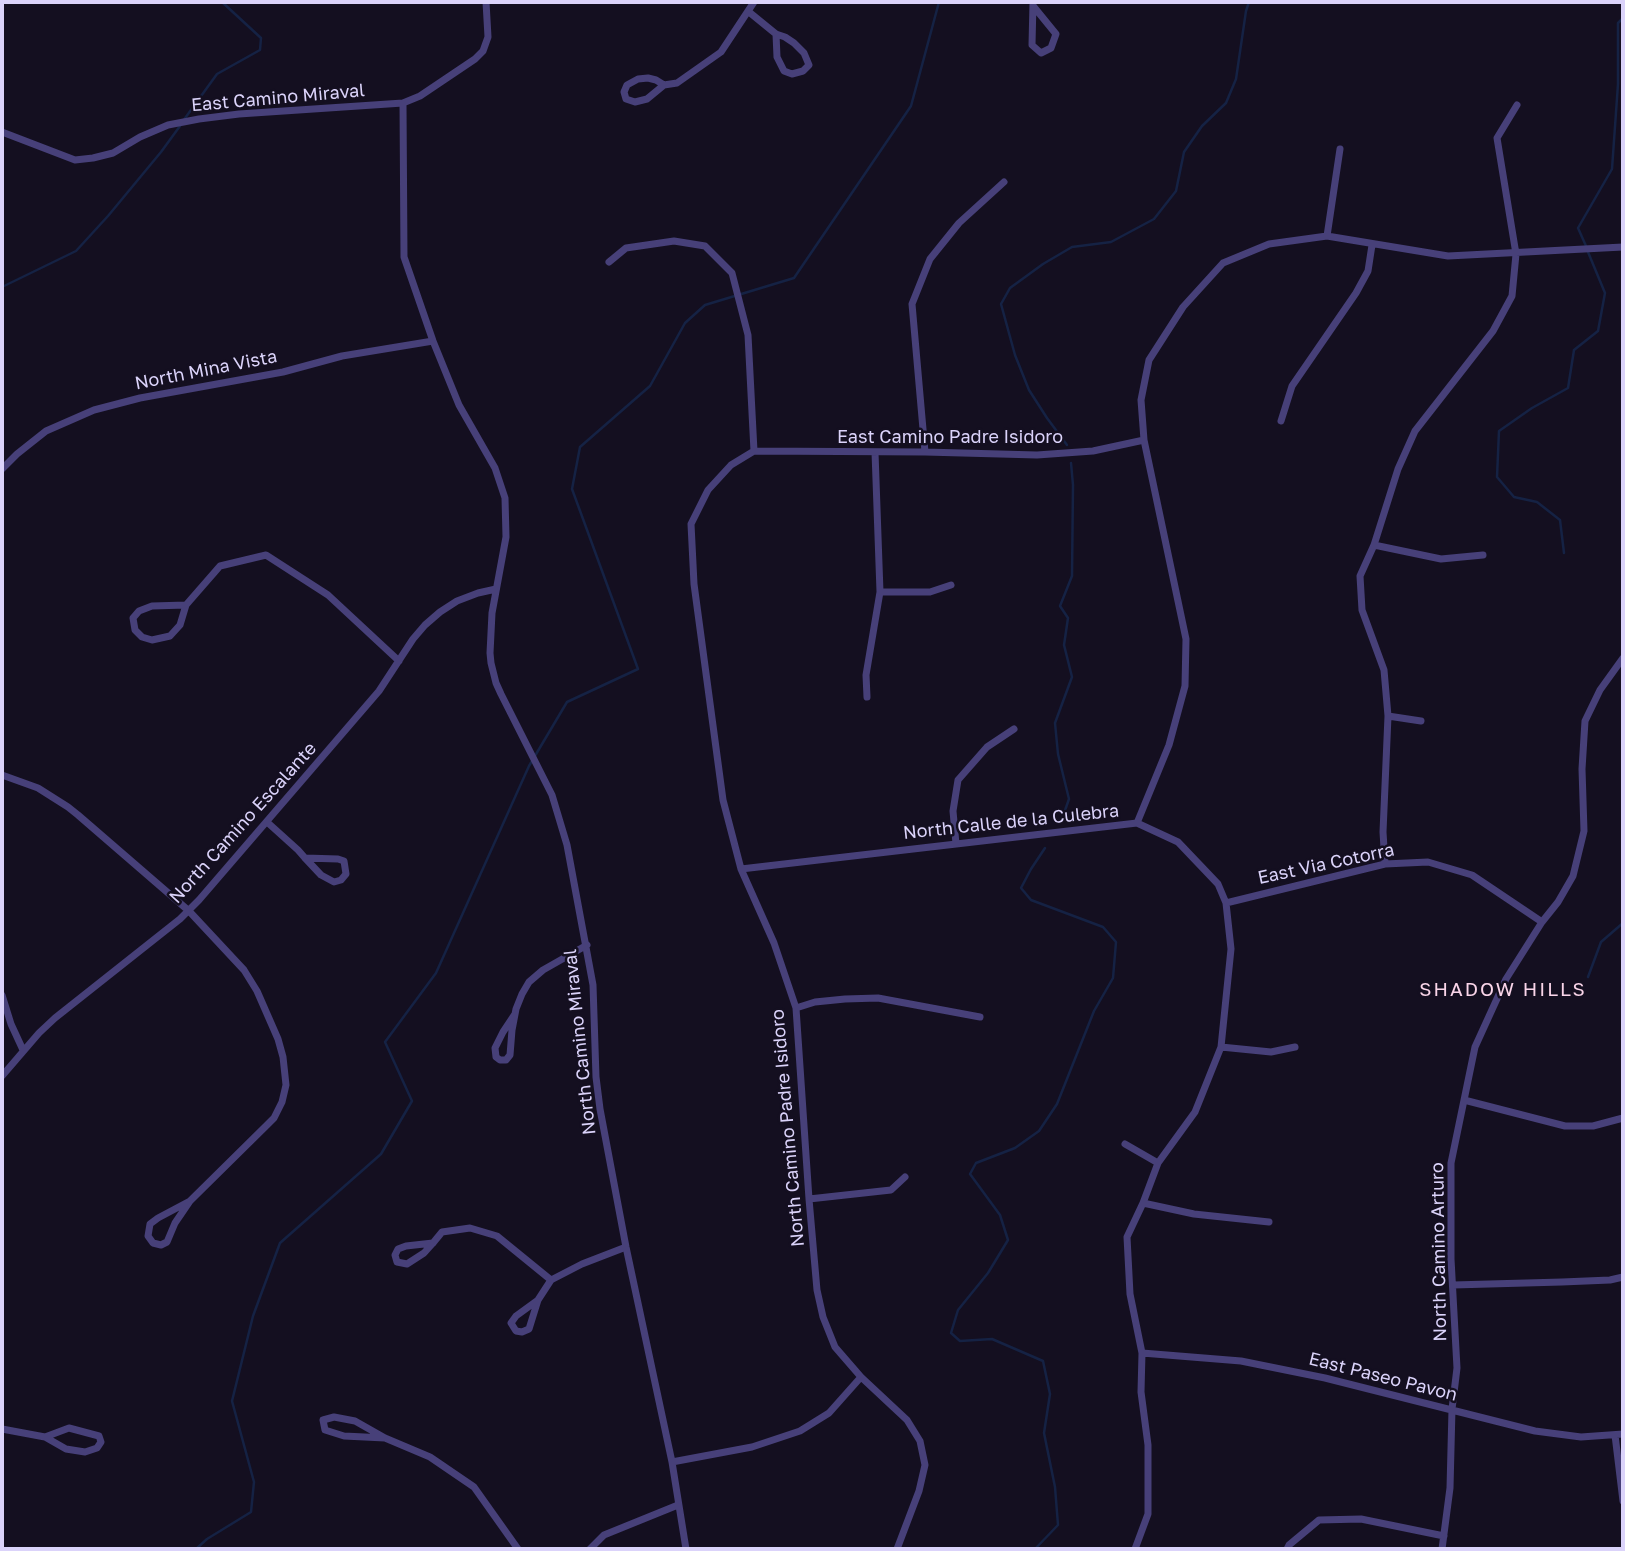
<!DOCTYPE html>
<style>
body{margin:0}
#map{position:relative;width:1625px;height:1551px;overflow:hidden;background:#140f20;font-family:"Golos Text",sans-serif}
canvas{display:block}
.frame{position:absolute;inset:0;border:4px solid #dbd3fa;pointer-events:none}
</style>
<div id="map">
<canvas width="1625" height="1551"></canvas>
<div class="frame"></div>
</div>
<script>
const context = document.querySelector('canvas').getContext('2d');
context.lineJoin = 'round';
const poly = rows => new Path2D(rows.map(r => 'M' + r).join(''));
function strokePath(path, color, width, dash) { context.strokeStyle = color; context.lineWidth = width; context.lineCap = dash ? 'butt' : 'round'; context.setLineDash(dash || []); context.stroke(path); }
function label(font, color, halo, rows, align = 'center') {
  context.font = font + ' "Golos Text",sans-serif'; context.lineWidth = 5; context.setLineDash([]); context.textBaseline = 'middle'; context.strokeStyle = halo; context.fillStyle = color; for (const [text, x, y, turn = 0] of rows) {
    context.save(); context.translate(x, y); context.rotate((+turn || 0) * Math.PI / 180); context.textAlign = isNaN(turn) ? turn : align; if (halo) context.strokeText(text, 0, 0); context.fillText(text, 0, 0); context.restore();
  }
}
strokePath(poly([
 [183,121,217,74,260,50,261,38,222,2],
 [1586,246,1578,228,1612,169,1618,84,1618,23,1623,18],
 [2,287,76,251,108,216,161,152,180,126],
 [1067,445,1047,418,1029,390,1015,355,1001,304,1010,288,1043,264,1072,247,1111,242,1154,219,1176,191,1184,152,1202,126,1226,103,1236,79,1246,11,1249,2],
 [1564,553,1560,520,1537,502,1514,497,1497,477,1499,431,1532,408,1568,388,1574,350,1598,331,1605,293,1588,252],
 [1062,819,1069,799,1058,754,1055,723,1072,677,1064,645,1068,618,1060,606,1072,576,1073,485,1071,463],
 [1588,977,1601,942,1623,923],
 [196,1549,207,1539,251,1512,254,1482,232,1401,253,1316,280,1243,381,1154,412,1101,385,1042,436,973,529,766,567,702,638,669,572,489,580,447,650,386,685,323,705,305,794,278,911,106,939,2],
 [1035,1549,1058,1525,1055,1487,1044,1433,1050,1394,1043,1361,992,1339,960,1341,951,1333,958,1310,988,1273,1008,1240,1000,1215,970,1174,976,1163,1015,1148,1039,1131,1057,1104,1094,1011,1113,978,1116,942,1103,927,1031,900,1021,888,1031,869,1045,848]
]), '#152244', 2.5);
strokePath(poly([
 [1033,2,1032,45,1041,53,1051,48,1056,34,1034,7],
 [749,12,776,34,785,37,794,43,804,53,809,65,803,71,792,74,784,71,777,57,776,34],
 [664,85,656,80,648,78,638,79,627,85,624,92,626,99,635,102,647,99,664,85,677,83,721,52,754,2],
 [403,103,404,257,433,341,459,405,495,468,505,498,506,537,492,613,490,653,491,663,496,683,501,694,552,795,567,845,593,985,596,1077,600,1109,626,1247,672,1462,686,1549],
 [2,132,75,160,93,158,113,153,140,137,168,125,199,119,239,114,403,103,420,96,475,59,483,51,488,37,486,2],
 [1327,236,1340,149],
 [609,262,626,248,674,241,705,246,732,273,748,335,754,451],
 [1281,421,1292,386,1356,293,1368,271,1372,245],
 [754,451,731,465,708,490,691,524,694,584,723,800,741,869,774,943,796,1008,809,1199,817,1290,823,1317,835,1347,861,1377,907,1420,920,1441,925,1465,919,1491,897,1549],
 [754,451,925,452,1037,455,1093,451,1144,440],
 [925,452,912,304,930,259,959,223,1004,182],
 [2,469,17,454,46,431,94,410,140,398,283,372,342,356,433,341],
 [1374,545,1441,559,1483,555],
 [880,592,930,592,951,585],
 [186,605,152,606,139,611,133,618,135,630,142,637,152,640,170,636,180,625,186,605,220,566,266,555,328,595,399,661],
 [867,697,866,675,880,592,875,452],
 [1388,716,1421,721],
 [2,775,38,788,68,807,78,815,189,911,244,970,257,991,278,1039,283,1057,286,1085,282,1102,274,1118,267,1125,190,1201,175,1223,167,1242,161,1245,153,1243,148,1236,150,1224,158,1218,190,1201],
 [267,822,298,850,305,858,321,875,334,882,341,880,346,874,344,861,338,859,305,858],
 [1137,823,1169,745,1185,686,1186,639,1144,440,1141,400,1149,360,1183,307,1223,263,1269,244,1327,236,1448,256,1623,247],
 [956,844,953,811,958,780,987,747,1014,729],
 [1385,864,1383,832,1388,716,1384,670,1362,610,1360,576,1374,545,1398,469,1415,431,1493,331,1512,296,1516,254,1497,138,1517,105],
 [741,869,1137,823,1178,842,1218,884,1226,903,1231,949,1221,1047,1195,1112,1158,1163,1143,1203,1127,1237,1130,1294,1142,1353,1141,1392,1148,1445,1148,1514,1135,1549],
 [1226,903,1385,864,1428,862,1472,875,1542,922],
 [2,995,11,1024,23,1050],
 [796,1008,815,1002,845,999,878,998,980,1017],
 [515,1014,503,1032,495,1048,496,1057,500,1060,506,1060,510,1055,512,1030,516,1009,522,994,529,982,543,970,587,945],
 [1221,1047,1271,1052,1295,1047],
 [2,1076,39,1033,55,1018,180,919,199,900,379,691,413,639,425,625,440,612,457,601,478,593,496,589],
 [1464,1100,1565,1126,1593,1126,1623,1118],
 [1125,1144,1158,1163],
 [809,1199,891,1190,905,1177],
 [1143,1203,1194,1214,1269,1222],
 [433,1243,406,1246,398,1249,395,1255,397,1262,407,1264,424,1253,433,1243,442,1232,470,1228,497,1236,551,1280,582,1264,626,1247],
 [1453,1285,1562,1282,1610,1280,1623,1277],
 [538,1300,529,1329,522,1332,516,1331,511,1323,516,1316,538,1300,551,1280],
 [1142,1353,1241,1361,1325,1378,1535,1431,1581,1437,1623,1434],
 [2,1429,45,1437,66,1449,85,1452,97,1448,101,1442,99,1436,69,1428,45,1437],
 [1615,1435,1623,1501],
 [385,1438,344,1436,325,1430,323,1420,334,1417,355,1421,385,1438,430,1457,474,1487,518,1549],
 [672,1462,752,1447,800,1431,829,1413,861,1377],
 [590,1549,604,1535,678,1505],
 [1287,1549,1289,1545,1319,1520,1361,1519,1444,1536],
 [1442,1549,1450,1488,1452,1409,1457,1368,1451,1259,1451,1163,1475,1047,1506,979,1542,922,1558,902,1573,876,1584,831,1582,769,1585,721,1600,690,1623,658]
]), '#474079', 7);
label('18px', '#dbd3fa', '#140f20', [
 ["East Camino Miraval",278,98,-5],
 ["North Mina Vista",206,370,-11],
 ["East Camino Padre Isidoro",950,437],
 ["North Calle de la Culebra",1011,822,-6],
 ["North Camino Escalante",243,823,-48],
 ["East Via Cotorra",1326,864,-12],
 ["North Camino Miraval",580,1042,-96],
 ["North Camino Padre Isidoro",788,1128,-95],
 ["North Camino Arturo",1439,1252,-91],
 ["East Paseo Pavon",1383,1377,14]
]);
context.letterSpacing = '2px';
label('19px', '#fad5e9', '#140f20', [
 ["SHADOW HILLS",1503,990]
]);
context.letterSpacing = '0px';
</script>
